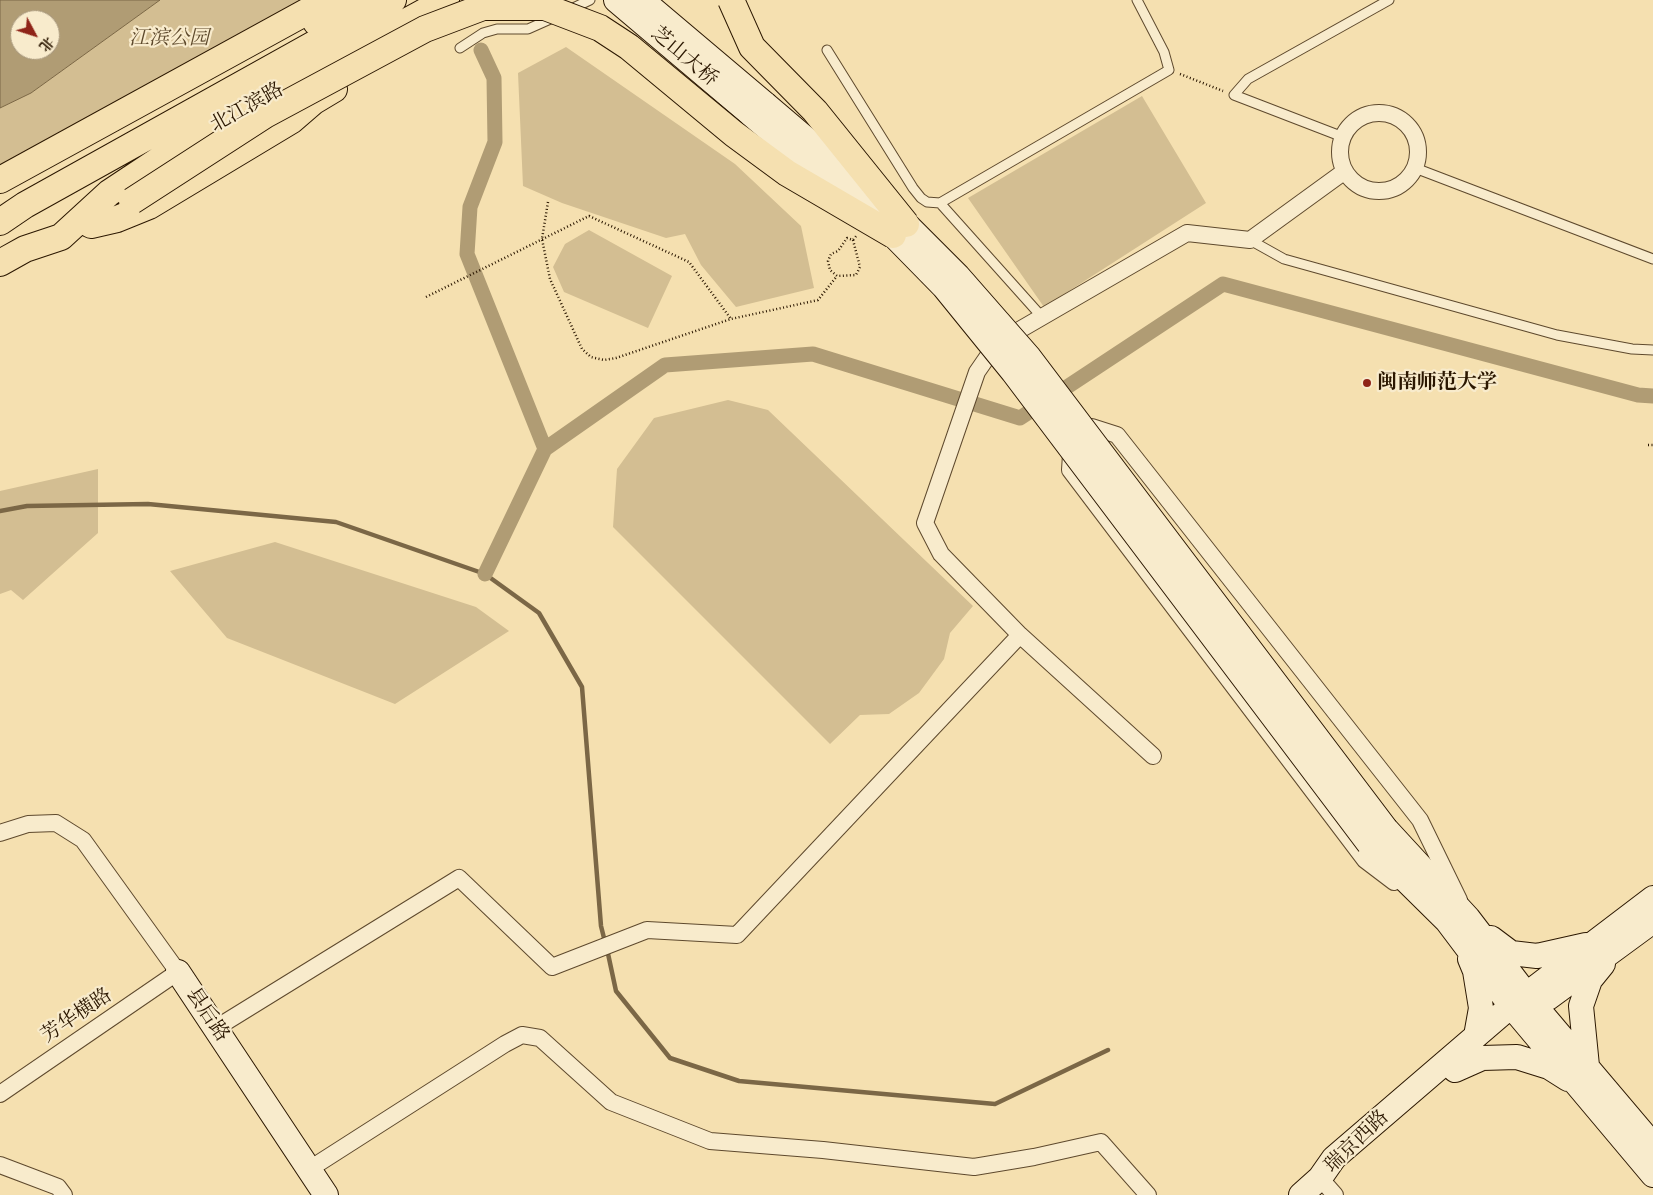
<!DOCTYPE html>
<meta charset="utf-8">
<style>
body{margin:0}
#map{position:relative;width:1653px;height:1195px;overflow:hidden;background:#f5e0b0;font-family:Alegreya,"Noto Serif SC",serif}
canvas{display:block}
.north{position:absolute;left:10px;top:10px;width:50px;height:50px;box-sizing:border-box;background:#f8ebcc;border:1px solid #a6967b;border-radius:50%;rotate:130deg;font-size:14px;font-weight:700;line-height:20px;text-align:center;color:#2b1701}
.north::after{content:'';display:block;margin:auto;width:18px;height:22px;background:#8f2418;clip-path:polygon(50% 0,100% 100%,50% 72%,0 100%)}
</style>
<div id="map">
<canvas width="1653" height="1195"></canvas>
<div class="north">北</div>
</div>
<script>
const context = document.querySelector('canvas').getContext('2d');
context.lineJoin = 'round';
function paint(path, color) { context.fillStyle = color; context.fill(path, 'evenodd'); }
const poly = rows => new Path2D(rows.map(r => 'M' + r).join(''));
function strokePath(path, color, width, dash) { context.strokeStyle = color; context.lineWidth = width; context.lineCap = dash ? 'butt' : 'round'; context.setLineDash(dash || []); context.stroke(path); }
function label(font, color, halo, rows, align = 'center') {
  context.font = font + ' Alegreya,"Noto Serif SC",serif'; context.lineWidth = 4.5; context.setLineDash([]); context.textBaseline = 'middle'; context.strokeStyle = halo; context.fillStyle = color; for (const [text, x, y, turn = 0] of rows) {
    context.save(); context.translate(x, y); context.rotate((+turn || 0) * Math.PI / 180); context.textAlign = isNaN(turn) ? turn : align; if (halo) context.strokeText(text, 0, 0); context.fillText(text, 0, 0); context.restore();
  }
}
paint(poly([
 [160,0,316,0,0,173,0,108,31,93],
 [566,47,735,164,801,226,814,288,736,307,701,265,685,234,666,238,562,203,523,186,518,73],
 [1142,96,1206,203,1044,307,968,198],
 [589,230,672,276,648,328,564,292,553,267,565,244],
 [728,400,768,410,973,606,950,633,944,659,919,693,889,714,860,715,830,744,613,527,617,469,654,418],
 [98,469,98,533,23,600,11,590,0,594,0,491],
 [275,542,476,607,509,631,395,704,227,638,170,571]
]), '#d3be92');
const water = poly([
 [0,0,160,0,31,93,0,108,0,0],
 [20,20,50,20,50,50,20,50,20,20]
]);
paint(water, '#b09c74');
strokePath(water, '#7b6746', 1);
strokePath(poly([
 [0,511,27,506,148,504,336,522,485,574,539,613,582,687,601,926,605,942],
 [607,949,616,991,670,1058,739,1081,995,1104,1108,1050]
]), '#7b6746', 4.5);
strokePath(poly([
 [481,50,494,78,495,142,470,207,467,254,545,449,665,365,813,354,1020,418,1223,284,1638,395,1653,396],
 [485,574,545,449]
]), '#b09c74', 15);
const lane = poly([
 [569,10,590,0],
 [460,48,483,33,497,29,528,29,555,17],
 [827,50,913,188,921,198,927,202,940,203,1169,70,1164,52,1137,0],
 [1343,137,1234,95,1248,79,1389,0],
 [1415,168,1653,259],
 [940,203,1042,317],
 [1250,240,1284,259,1557,335,1632,349,1653,350]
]);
const street = poly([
 '1340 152a39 39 0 1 1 78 0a39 39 0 1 1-78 0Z',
 [1020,635,1153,756],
 [0,833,28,824,56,823,83,840,178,972,0,1094],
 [1394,882,1365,860,1070,470,1072,439,1092,427,1117,435,1420,820,1459,900],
 [216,1028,459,878,552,967,647,930,737,935,1020,635,941,554,925,523,977,372,997,343,1187,233,1250,240,1345,171],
 [0,1165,58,1187,64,1195],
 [308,1170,505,1044,522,1035,540,1038,611,1102,710,1141,823,1150,974,1167,1034,1157,1101,1142,1148,1195],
 [1320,1178,1335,1195]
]);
const secondary = poly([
 [616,0,752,115],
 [642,0,765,104],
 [1386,829,1468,918,1536,1007,1653,1145],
 [1369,844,1447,921,1511,1006,1653,1175],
 [1491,938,1511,953,1537,956,1586,945],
 [1470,959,1475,971,1481,1008,1476,1036],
 [178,972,326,1195],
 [1548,998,1653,921],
 [1587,1066,1581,1006,1590,980,1603,964],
 [1455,1070,1482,1058,1517,1057,1549,1067,1568,1079],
 [1301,1195,1320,1178,1334,1158,1511,1006,1653,898]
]);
const primary = poly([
 [316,22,355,0],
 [0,180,328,0],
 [0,222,25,205,393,0],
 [91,225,117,219,149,206,292,120,314,101,334,89],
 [0,263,25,249,61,237,109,193,183,144,446,0]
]);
strokePath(lane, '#5e492d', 11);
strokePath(street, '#5e492d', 18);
strokePath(secondary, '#2b1701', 26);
strokePath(primary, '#2b1701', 28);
strokePath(poly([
 [1180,74,1223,91],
 [548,202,542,239,550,279,582,349,591,357,604,360,616,358,731,319,818,300,837,276],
 [853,240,860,267,856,275,837,276,830,270,828,261,831,254,838,251,847,238,853,240,857,235],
 [426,297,589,216,689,262,731,319],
 [1648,445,1653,445]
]), '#2b1701', 2.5, [1, 2.5]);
strokePath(lane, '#f8ebcc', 9);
strokePath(street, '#f8ebcc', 16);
strokePath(secondary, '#f8ebcc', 24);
strokePath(primary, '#f5e0b0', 26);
const secondaryBridge = poly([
 [765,104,906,224,958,276,1029,357,1386,829],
 [752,115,893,235,944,287,1013,372,1369,844]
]);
const primaryBridge = poly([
 [731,0,752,47,815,111,906,224],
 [132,201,265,115,425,29,483,7,545,7,600,28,629,47,734,134,787,173,893,235]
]);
strokePath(secondaryBridge, '#2b1701', 26, []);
strokePath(primaryBridge, '#2b1701', 28, []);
strokePath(secondaryBridge, '#f8ebcc', 24);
strokePath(primaryBridge, '#f5e0b0', 26);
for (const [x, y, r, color] of [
 [1367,383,5,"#8f2418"]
]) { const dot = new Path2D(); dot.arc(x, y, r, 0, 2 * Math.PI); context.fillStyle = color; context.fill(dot); strokePath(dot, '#f8ebcc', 2); }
label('italic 20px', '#5d492c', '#f8ebcc', [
 ["江滨公园",169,39]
]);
label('20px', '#2b1701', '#f8ebcc', [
 ["芝山大桥",684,57,40],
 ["北江滨路",247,108,-29],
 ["县后路",207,1015,56],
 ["芳华横路",77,1016,-34],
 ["瑞京西路",1357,1142,-44]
]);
label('bold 20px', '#2b1701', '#f8ebcc', [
 ["闽南师范大学",1377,383]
], 'left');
</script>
